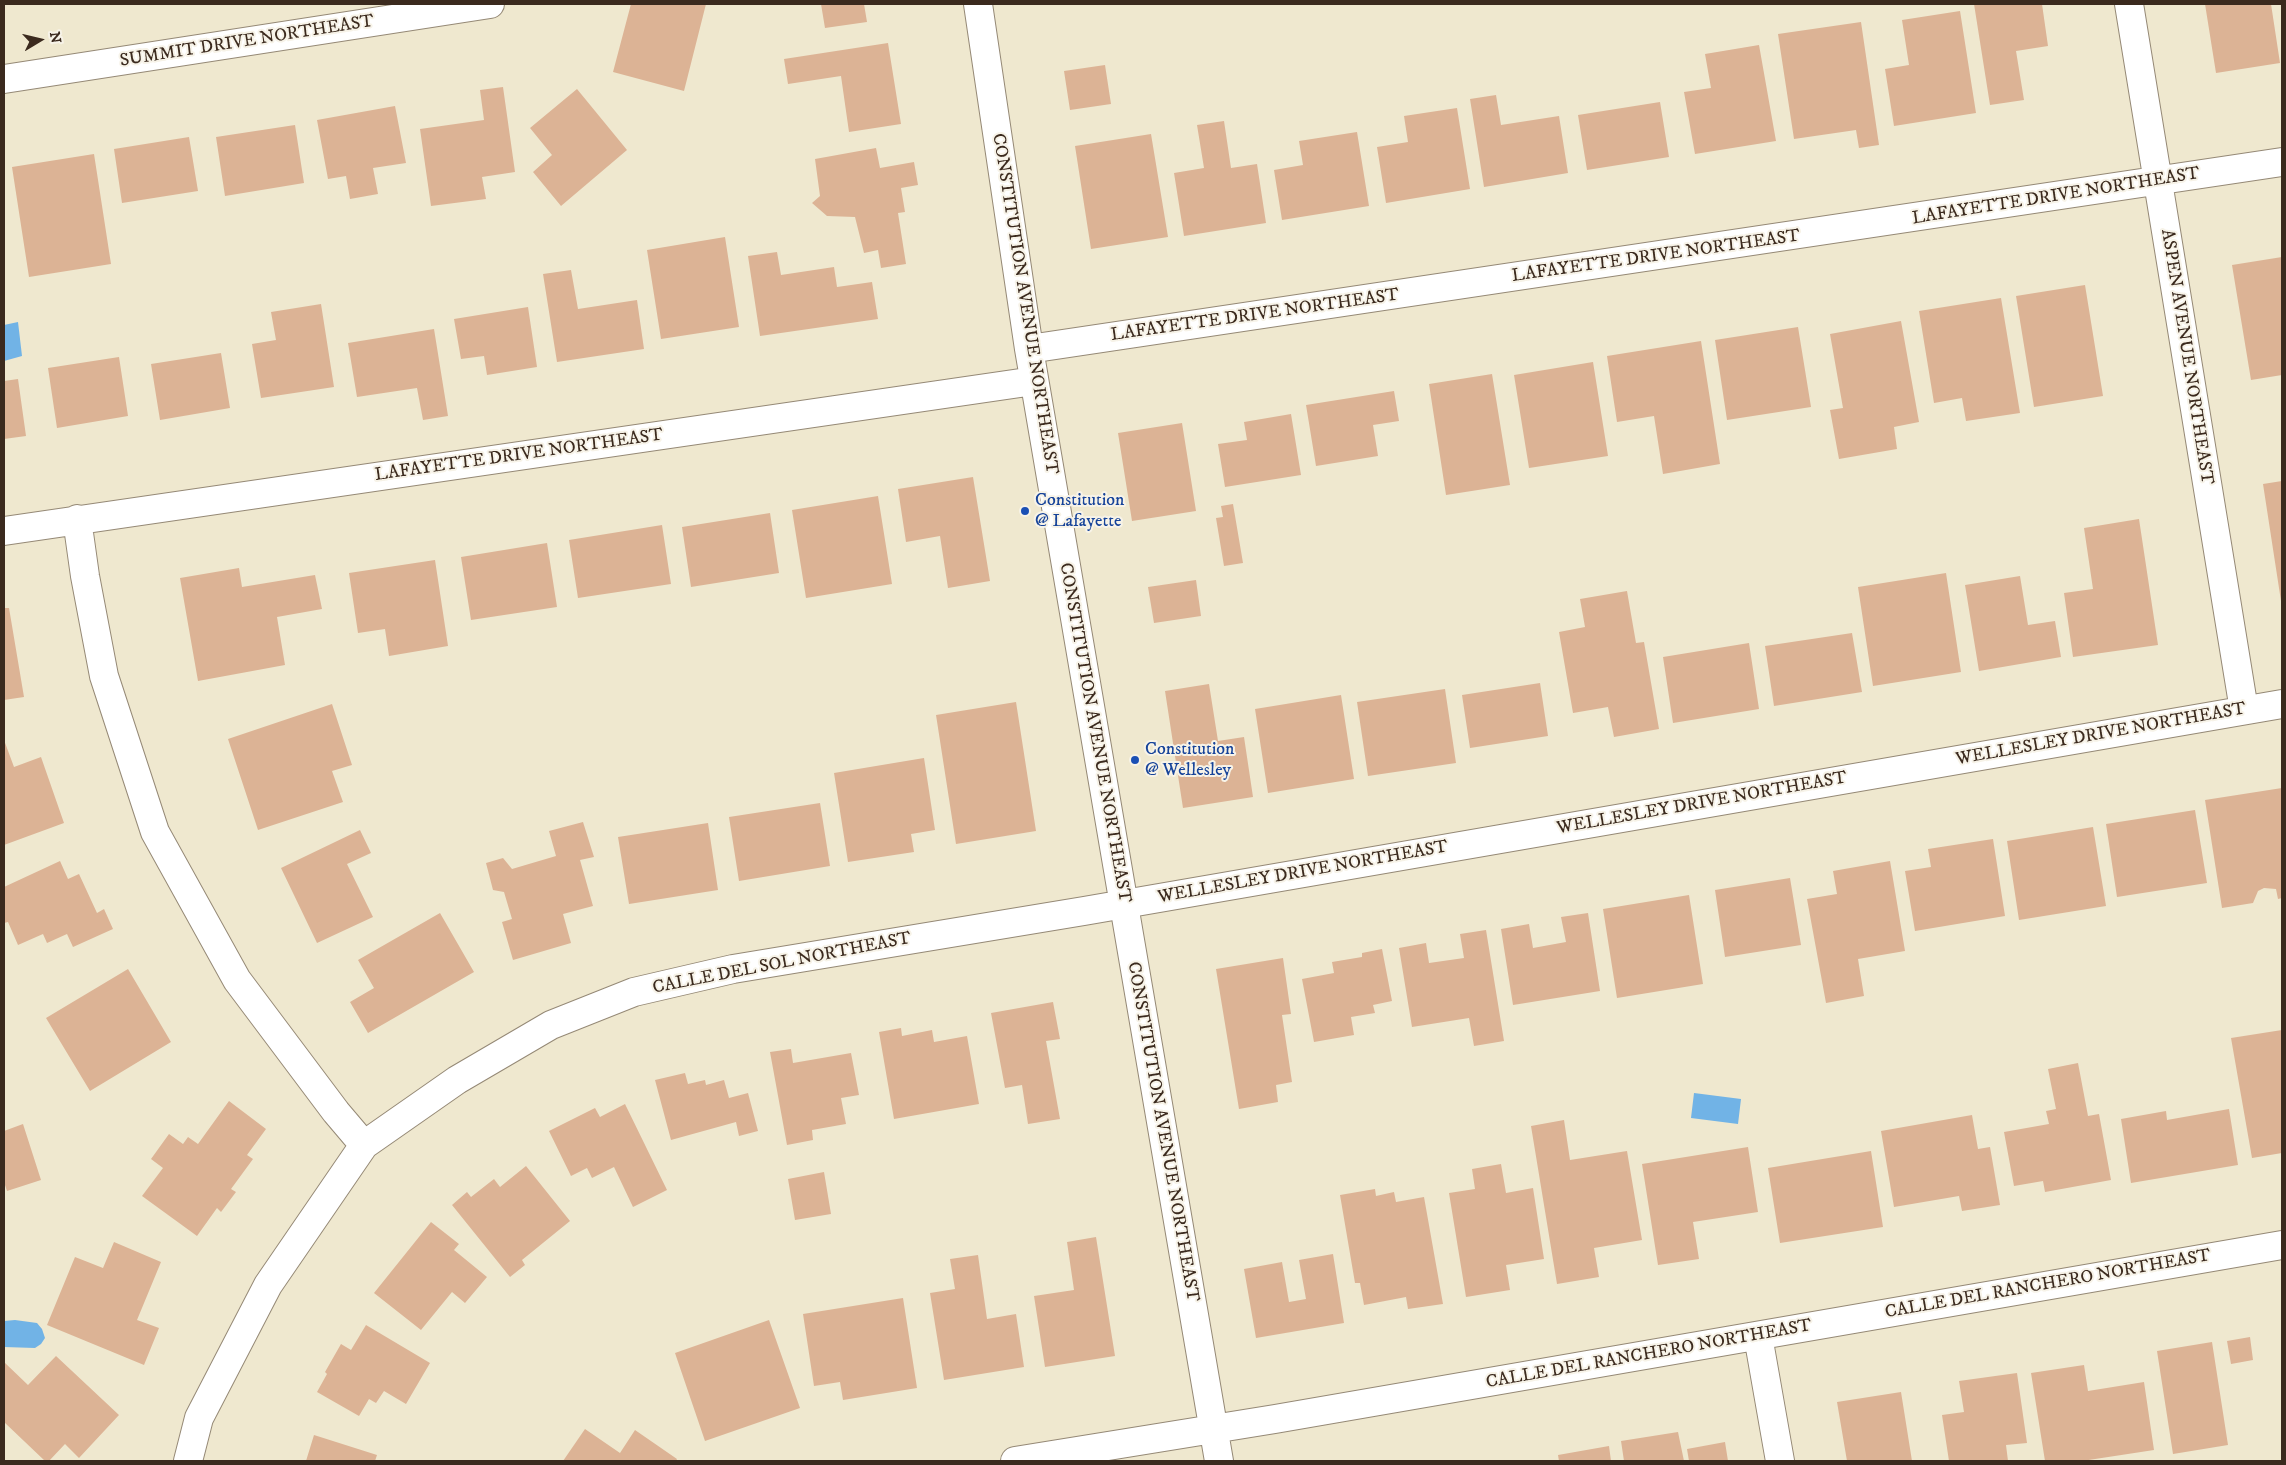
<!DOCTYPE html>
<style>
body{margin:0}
#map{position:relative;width:2286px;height:1465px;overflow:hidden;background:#efe8cf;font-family:"IM FELL DW Pica",serif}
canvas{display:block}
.frame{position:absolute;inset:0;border:5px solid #3b2a1e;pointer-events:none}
.north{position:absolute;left:15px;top:15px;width:50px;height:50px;-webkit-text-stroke:4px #f7f3e8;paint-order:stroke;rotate:81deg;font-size:14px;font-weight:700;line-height:20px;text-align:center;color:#3b2a1e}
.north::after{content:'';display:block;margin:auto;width:18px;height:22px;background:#3b2a1e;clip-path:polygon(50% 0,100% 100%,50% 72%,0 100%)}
</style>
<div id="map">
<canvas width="2286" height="1465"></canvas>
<div class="frame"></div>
<div class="north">N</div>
</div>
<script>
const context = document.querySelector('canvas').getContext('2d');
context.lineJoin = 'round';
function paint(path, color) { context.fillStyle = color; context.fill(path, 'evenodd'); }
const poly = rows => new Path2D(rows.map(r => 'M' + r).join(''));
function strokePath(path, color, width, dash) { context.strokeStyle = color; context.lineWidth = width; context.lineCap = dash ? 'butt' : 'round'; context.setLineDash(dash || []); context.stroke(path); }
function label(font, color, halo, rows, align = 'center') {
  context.font = font + ' "IM FELL DW Pica",serif'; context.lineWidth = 4; context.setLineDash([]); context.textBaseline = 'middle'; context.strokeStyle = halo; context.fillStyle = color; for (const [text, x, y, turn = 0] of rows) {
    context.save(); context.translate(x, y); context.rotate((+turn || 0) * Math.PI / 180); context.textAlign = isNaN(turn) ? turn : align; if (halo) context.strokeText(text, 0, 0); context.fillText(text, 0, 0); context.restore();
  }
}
paint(poly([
 [18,322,22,356,4,361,4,325],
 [1694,1093,1741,1099,1738,1124,1691,1118],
 [15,1320,37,1323,42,1329,45,1338,41,1344,35,1348,4,1347,4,1321]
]), '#71b3e6');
paint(poly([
 [631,4,706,4,684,91,613,72],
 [821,4,864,4,867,22,825,28],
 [1974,4,2042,4,2048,46,2016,51,2024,100,1990,105],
 [2205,4,2271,4,2280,63,2216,73],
 [1960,11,1976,113,1894,126,1885,69,1909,65,1902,20],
 [1861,22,1879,145,1859,148,1856,130,1794,139,1778,34],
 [888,43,901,124,849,132,841,76,788,84,784,59],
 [1759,45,1776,141,1695,154,1684,92,1711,88,1705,54],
 [1105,65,1111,104,1070,110,1064,71],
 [503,87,515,172,482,177,486,199,431,206,420,129,484,120,480,90],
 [577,89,627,150,561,206,533,172,552,155,530,128],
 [1496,95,1501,125,1559,116,1568,173,1484,187,1470,99],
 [1660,102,1669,157,1587,170,1578,115],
 [395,106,406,163,373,168,378,194,350,199,346,176,328,179,317,120],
 [1457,108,1470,189,1386,203,1377,147,1408,142,1404,116],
 [1224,121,1231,168,1257,164,1266,223,1184,236,1174,173,1204,168,1197,125],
 [295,125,304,183,225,196,216,137],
 [1357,132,1369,206,1282,220,1274,170,1303,165,1299,141],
 [1151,134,1168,237,1091,249,1075,146],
 [189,137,198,191,122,203,114,149],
 [876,148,880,168,914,162,918,185,901,188,905,212,898,213,906,264,881,268,878,250,864,253,855,217,827,216,812,203,820,196,815,159],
 [94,154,111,264,29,277,12,167],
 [725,237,739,327,661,339,647,250],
 [777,252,781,275,834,267,837,287,872,282,878,319,760,336,748,256],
 [2282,257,2282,375,2251,380,2232,265],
 [571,270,578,309,637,300,644,349,557,362,543,274],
 [2085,285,2103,396,2034,407,2016,296],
 [2001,298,2020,413,1966,421,1962,398,1934,403,1919,311],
 [321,304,334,387,261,398,252,344,276,340,271,312],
 [528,307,537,367,487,375,484,356,461,359,454,319],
 [1901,321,1919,422,1894,427,1897,449,1839,459,1830,410,1843,408,1830,334],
 [1798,327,1811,407,1727,420,1715,340],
 [434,329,448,416,423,420,417,388,357,397,348,343],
 [1701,341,1720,464,1663,474,1654,416,1617,422,1607,356],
 [221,353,230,408,160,420,151,364],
 [119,357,128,416,57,428,48,368],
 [1593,362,1608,456,1529,468,1514,375],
 [1492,374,1510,485,1446,495,1429,384],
 [18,379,26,436,4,439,4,381],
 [1394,391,1399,421,1373,425,1378,456,1316,466,1306,405],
 [1291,414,1301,475,1225,487,1218,444,1247,440,1244,422],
 [1182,423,1196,511,1132,521,1118,433],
 [973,477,990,581,948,588,940,536,906,542,898,489],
 [2282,481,2282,600,2281,601,2263,484],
 [878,496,892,584,806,598,792,510],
 [1233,504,1243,563,1224,566,1216,518,1223,517,1221,506],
 [770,513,779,573,691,587,682,527],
 [2139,519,2158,645,2073,657,2064,593,2093,589,2084,528],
 [662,525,671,584,578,598,569,540],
 [547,543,557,607,471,620,461,557],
 [435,560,448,646,389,656,385,629,358,633,349,573],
 [239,568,242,587,315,575,322,609,277,617,285,665,198,681,180,578],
 [1946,573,1961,672,1873,686,1858,587],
 [2020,576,2028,625,2055,621,2061,657,1979,671,1965,585],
 [1196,580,1201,616,1154,623,1148,587],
 [1627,591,1636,643,1644,642,1659,729,1614,737,1608,707,1573,713,1559,632,1585,627,1580,599],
 [4,608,9,608,24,697,4,700],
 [1852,633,1862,692,1774,706,1765,646],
 [1749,643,1759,709,1673,723,1663,657],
 [1540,683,1548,736,1470,748,1462,695],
 [1209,684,1218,741,1244,737,1253,797,1183,808,1165,691],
 [1445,689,1456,763,1368,776,1357,702],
 [1341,695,1354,779,1268,793,1255,709],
 [1016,702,1036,831,956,844,936,715],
 [332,704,352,765,332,771,343,802,258,830,228,739],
 [4,740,14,767,41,757,64,823,4,845],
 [924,758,935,830,911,834,914,852,848,862,834,773],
 [2282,788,2282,898,2278,899,2276,889,2264,888,2258,891,2253,903,2222,908,2205,800],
 [820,803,830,866,739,881,729,817],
 [2195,810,2207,883,2117,897,2106,824],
 [583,822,594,857,580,860,593,906,563,914,571,943,513,960,502,922,512,919,504,892,493,890,486,863,503,858,512,869,556,856,549,831],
 [708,823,718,890,629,904,618,837],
 [2093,827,2106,906,2019,920,2007,841],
 [360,830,371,853,347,864,373,917,317,943,281,868],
 [1993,839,2005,916,1915,931,1905,871,1931,867,1928,849],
 [60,861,68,879,79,874,97,913,104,909,113,929,73,947,67,934,47,943,43,934,18,945,8,922,4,923,4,887],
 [1890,861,1905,951,1858,959,1864,996,1826,1003,1807,899,1837,894,1833,871],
 [1790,878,1801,945,1725,957,1715,890],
 [1689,895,1703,984,1617,998,1603,909],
 [440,913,474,972,368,1033,350,1002,374,988,358,960],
 [1588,913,1600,991,1513,1005,1501,929,1529,924,1533,948,1566,942,1561,917],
 [1486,930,1504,1041,1474,1046,1469,1018,1412,1027,1399,948,1426,943,1429,963,1464,958,1460,934],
 [1382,949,1392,1001,1373,1005,1375,1013,1351,1017,1354,1035,1314,1042,1302,979,1334,973,1332,962,1362,957,1362,953],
 [1283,958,1291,1014,1282,1015,1292,1082,1276,1085,1278,1102,1239,1109,1216,969],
 [128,969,171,1042,90,1091,46,1018],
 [1053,1002,1060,1039,1046,1041,1060,1119,1028,1124,1022,1085,1005,1088,991,1013],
 [901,1028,902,1036,932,1030,934,1042,967,1036,979,1104,894,1119,879,1032],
 [2282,1030,2282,1153,2252,1158,2231,1038],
 [791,1049,793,1063,851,1053,859,1095,841,1098,846,1124,812,1130,813,1140,787,1145,770,1052],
 [2078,1063,2088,1116,2099,1114,2111,1180,2045,1192,2043,1181,2014,1186,2004,1132,2049,1124,2046,1111,2056,1109,2048,1069],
 [685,1073,688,1084,705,1080,706,1085,724,1080,729,1098,748,1093,758,1131,739,1136,736,1122,671,1140,655,1080],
 [229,1101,266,1129,247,1155,253,1159,231,1189,236,1192,221,1212,217,1208,197,1236,142,1196,163,1168,151,1159,169,1134,183,1144,188,1137,198,1144],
 [625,1104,667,1190,633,1207,614,1167,592,1178,587,1168,571,1176,549,1131,595,1108,600,1117],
 [2229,1109,2238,1165,2131,1183,2121,1119,2166,1111,2167,1120],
 [1972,1115,1978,1149,1990,1147,2000,1205,1962,1211,1959,1196,1894,1207,1881,1131],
 [1564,1120,1570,1160,1627,1151,1642,1240,1594,1248,1599,1277,1557,1284,1531,1126],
 [23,1124,41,1180,7,1191,4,1182,4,1131],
 [1748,1147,1758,1212,1693,1222,1699,1259,1658,1265,1642,1164],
 [1871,1151,1883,1227,1780,1243,1768,1168],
 [1501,1164,1506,1193,1533,1188,1544,1259,1506,1265,1510,1290,1466,1297,1449,1193,1475,1189,1472,1169],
 [526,1166,570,1221,522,1260,525,1265,510,1277,452,1205,467,1192,471,1197,494,1179,500,1187],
 [824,1172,831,1214,795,1220,788,1179],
 [1375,1189,1376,1196,1394,1192,1396,1202,1424,1197,1443,1304,1408,1309,1406,1297,1364,1305,1360,1283,1355,1283,1340,1195],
 [431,1222,459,1244,454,1250,487,1277,465,1303,452,1292,421,1330,374,1293],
 [1096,1237,1115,1356,1045,1367,1034,1296,1074,1290,1067,1242],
 [114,1242,161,1262,137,1320,159,1328,144,1365,47,1325,75,1257,103,1268],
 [1333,1254,1344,1323,1256,1338,1244,1269,1282,1262,1289,1302,1306,1299,1299,1260],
 [978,1255,987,1319,1016,1314,1024,1367,944,1380,930,1293,955,1289,950,1259],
 [903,1298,917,1388,843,1400,840,1382,814,1386,803,1314],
 [769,1320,800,1408,705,1441,675,1353],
 [366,1325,430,1363,406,1404,384,1391,376,1403,369,1399,359,1416,317,1392,327,1374,325,1372,341,1344,351,1350],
 [2250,1337,2253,1360,2231,1364,2227,1341],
 [2212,1342,2228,1445,2173,1454,2157,1351],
 [56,1356,119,1415,79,1458,65,1444,49,1461,45,1461,4,1422,4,1362,28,1385],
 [2084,1365,2088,1391,2144,1382,2154,1450,2082,1461,2045,1461,2031,1373],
 [2017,1373,2027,1443,2006,1445,2008,1461,1949,1461,1942,1415,1964,1412,1959,1381],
 [1901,1392,1912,1461,1847,1461,1837,1402],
 [585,1429,620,1453,635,1430,677,1459,676,1461,563,1461],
 [1678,1432,1684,1461,1624,1461,1621,1441],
 [314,1435,377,1455,375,1461,306,1461],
 [1725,1442,1728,1461,1689,1461,1687,1449],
 [1609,1446,1611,1461,1559,1461,1558,1455]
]), '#dcb395');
const minor = poly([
 [978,4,1029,349,1219,1461],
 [2129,4,2244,710],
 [4,79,490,4],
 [1029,349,2282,162],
 [77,519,85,576,104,676,155,832,237,980,336,1112,364,1145],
 [4,531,1034,381],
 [1758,1336,1780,1461],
 [188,1461,199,1418,268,1285,364,1145,457,1080,551,1025,634,992,733,969,1084,911,2282,704],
 [1015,1461,1275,1419,2282,1245]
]);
strokePath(minor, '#958976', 30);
strokePath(minor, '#fff', 28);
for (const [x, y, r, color] of [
 [1025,511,5,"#1a4fb4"],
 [1135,760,5,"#1a4fb4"]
]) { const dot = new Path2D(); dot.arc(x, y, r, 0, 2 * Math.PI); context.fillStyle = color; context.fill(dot); strokePath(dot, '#f7f3e8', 2); }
label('18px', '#3b2a1e', '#f7f3e8', [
 ["SUMMIT DRIVE NORTHEAST",247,42,-9],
 ["LAFAYETTE DRIVE NORTHEAST",2056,197,-9],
 ["LAFAYETTE DRIVE NORTHEAST",1656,257,-8],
 ["CONSTITUTION AVENUE NORTHEAST",1024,304,81],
 ["LAFAYETTE DRIVE NORTHEAST",1255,316,-8],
 ["ASPEN AVENUE NORTHEAST",2186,357,81],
 ["LAFAYETTE DRIVE NORTHEAST",519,456,-8],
 ["CONSTITUTION AVENUE NORTHEAST",1094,733,80],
 ["WELLESLEY DRIVE NORTHEAST",2101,735,-10],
 ["WELLESLEY DRIVE NORTHEAST",1702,804,-10],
 ["WELLESLEY DRIVE NORTHEAST",1303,873,-10],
 ["CALLE DEL SOL NORTHEAST",782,964,-11],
 ["CONSTITUTION AVENUE NORTHEAST",1162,1132,80],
 ["CALLE DEL RANCHERO NORTHEAST",2048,1285,-10],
 ["CALLE DEL RANCHERO NORTHEAST",1649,1355,-10]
]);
label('18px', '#164399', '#f7f3e8', [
 ["Constitution",1035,501],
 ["@ Lafayette",1035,522],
 ["Constitution",1145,750],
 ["@ Wellesley",1145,771]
], 'left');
</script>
